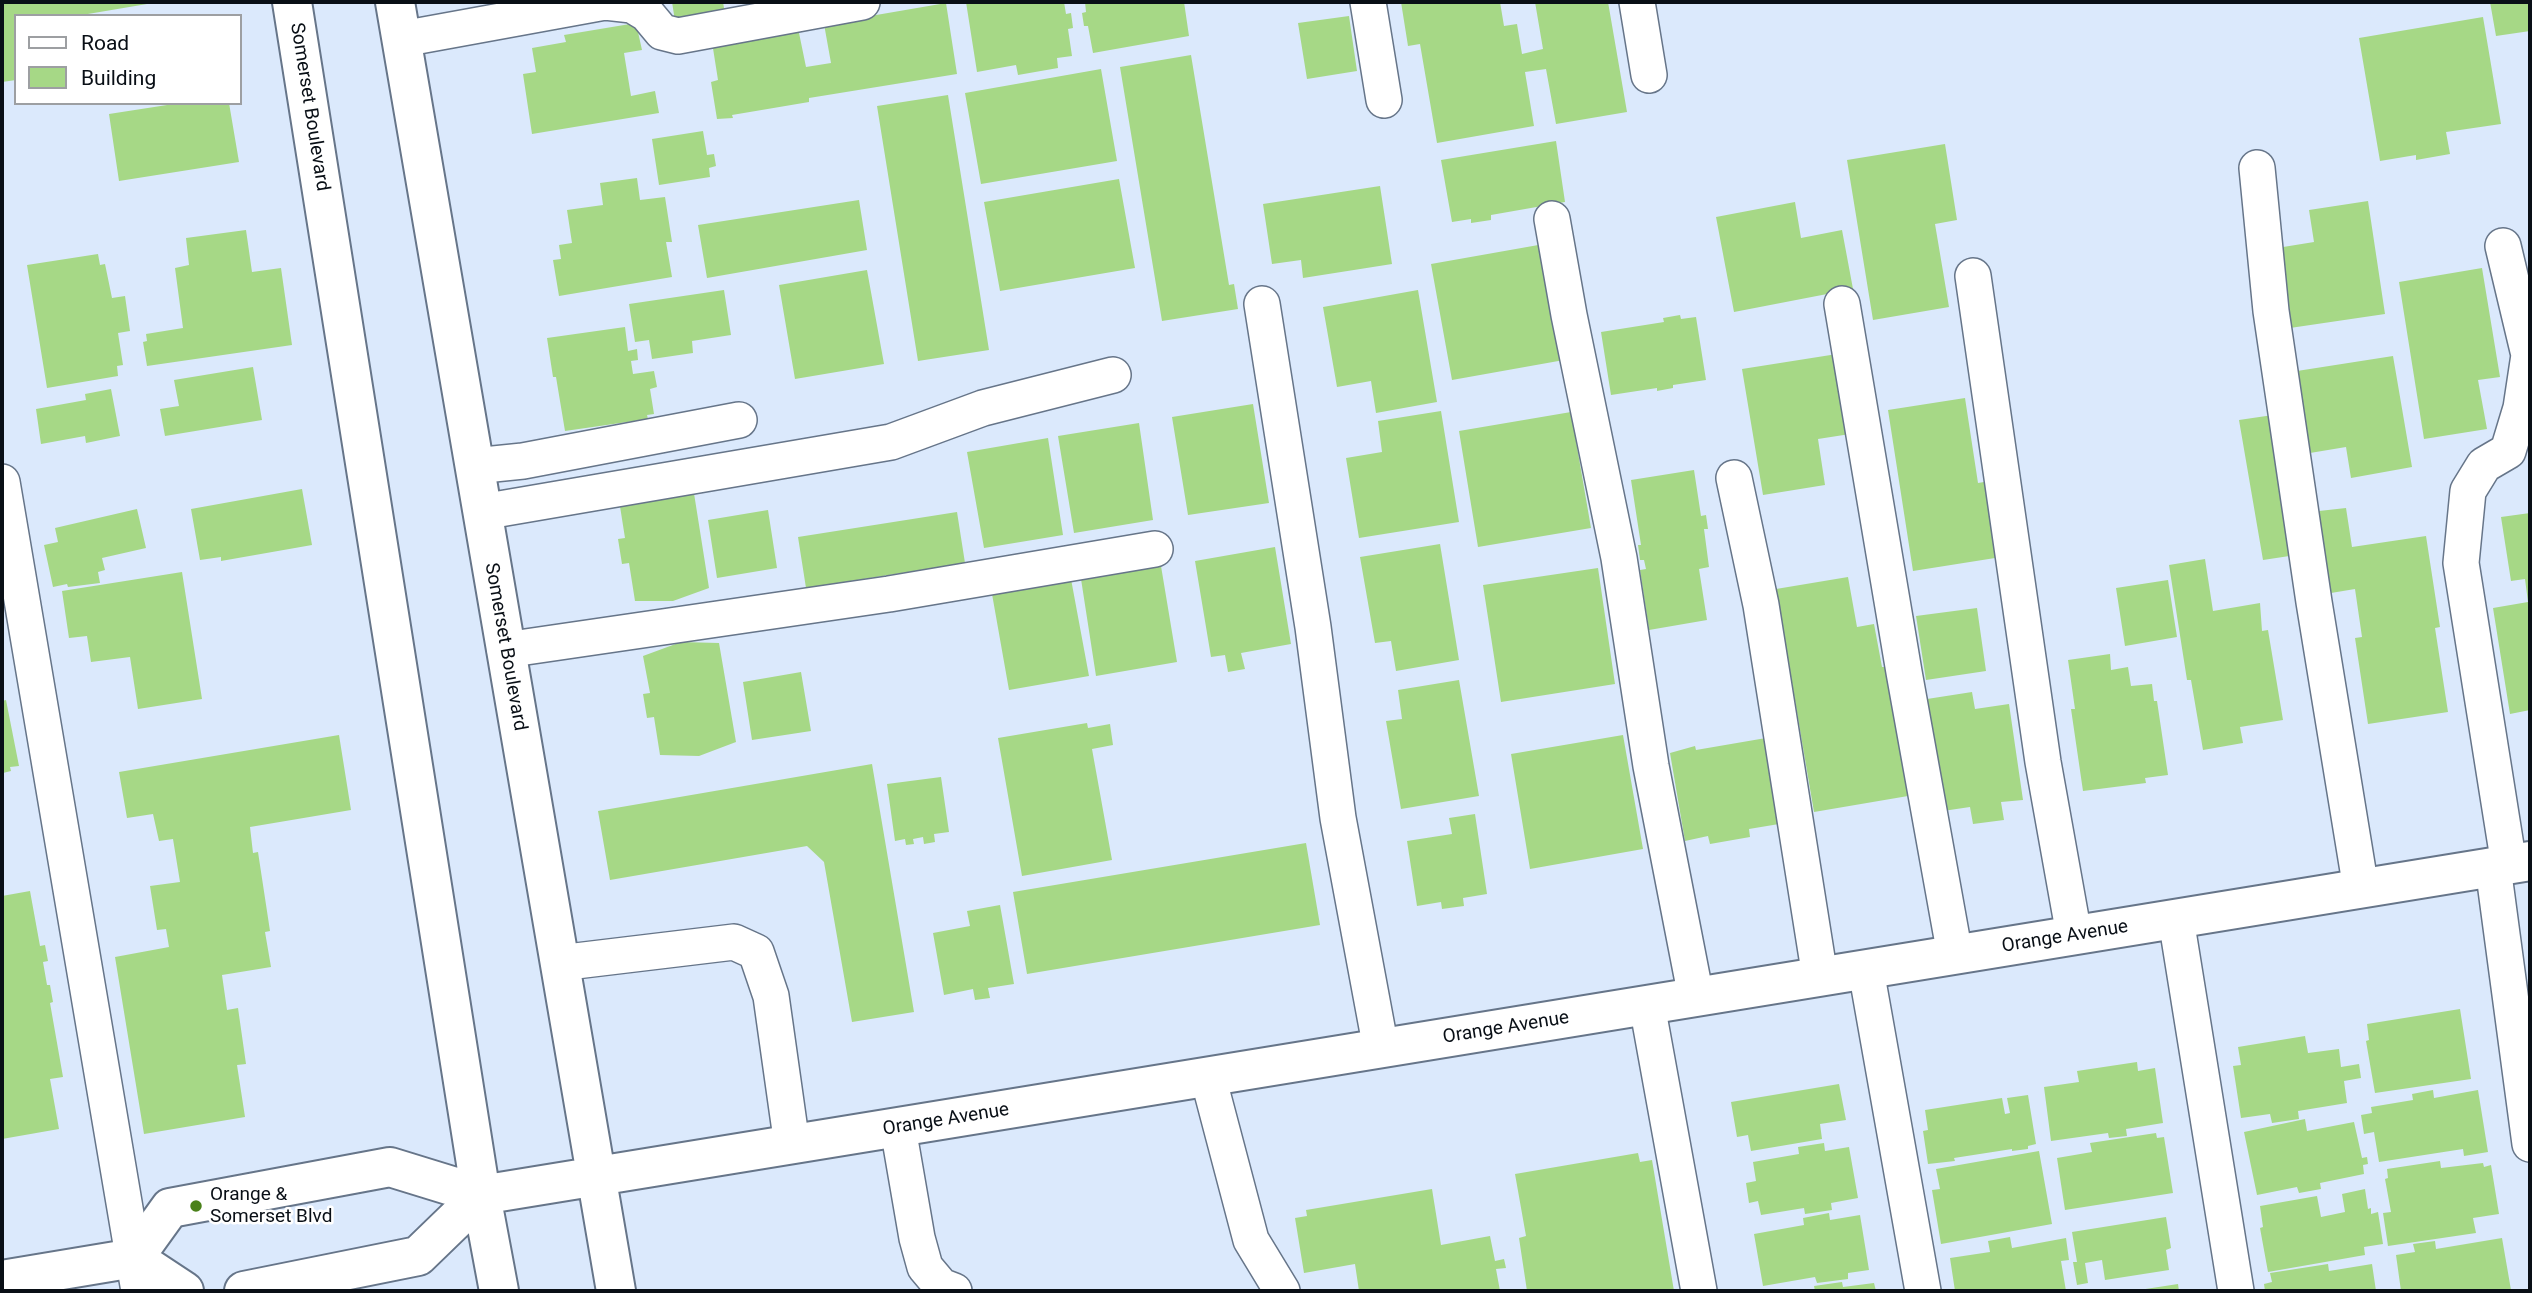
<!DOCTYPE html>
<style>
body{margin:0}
#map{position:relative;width:2532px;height:1293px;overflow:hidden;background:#dbe9fc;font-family:Roboto,sans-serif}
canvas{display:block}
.frame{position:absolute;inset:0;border:4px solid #090f16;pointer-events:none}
.legend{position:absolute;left:14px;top:14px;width:228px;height:91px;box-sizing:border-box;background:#fff;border:2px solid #9d9fa2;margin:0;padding:9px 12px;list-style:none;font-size:21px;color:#090f16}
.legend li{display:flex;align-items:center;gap:14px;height:35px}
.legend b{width:35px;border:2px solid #9d9fa2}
</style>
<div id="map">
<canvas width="2532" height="1293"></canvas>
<div class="frame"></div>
<ul class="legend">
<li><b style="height:9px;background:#fff"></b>Road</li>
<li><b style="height:19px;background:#a6d886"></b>Building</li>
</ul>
</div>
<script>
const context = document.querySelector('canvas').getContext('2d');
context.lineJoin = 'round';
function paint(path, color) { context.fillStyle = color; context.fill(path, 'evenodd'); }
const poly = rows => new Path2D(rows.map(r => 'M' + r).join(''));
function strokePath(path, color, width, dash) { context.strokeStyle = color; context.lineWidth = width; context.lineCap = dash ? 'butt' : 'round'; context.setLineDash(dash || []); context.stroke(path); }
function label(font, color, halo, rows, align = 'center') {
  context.font = font + ' Roboto,sans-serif'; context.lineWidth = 5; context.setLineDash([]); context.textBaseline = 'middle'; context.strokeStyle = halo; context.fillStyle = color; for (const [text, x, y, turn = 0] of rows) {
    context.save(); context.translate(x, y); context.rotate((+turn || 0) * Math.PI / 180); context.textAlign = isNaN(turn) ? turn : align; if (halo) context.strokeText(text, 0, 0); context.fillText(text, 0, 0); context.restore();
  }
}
paint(poly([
 [2,2,153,2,153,3,76,16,16,16,16,80,2,82],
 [672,2,723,2,725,14,675,21],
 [966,2,1064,2,1066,14,1071,13,1073,28,1068,29,1072,56,1057,58,1058,68,1018,75,1016,65,977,72],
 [1085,2,1184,2,1189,36,1093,53,1088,26,1084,26,1082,13,1086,12],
 [1401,2,1500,2,1504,26,1517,24,1522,54,1543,49,1535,2,1608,2,1627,112,1556,124,1546,69,1525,72,1534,126,1437,143,1420,44,1408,46],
 [2490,2,2530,2,2530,31,2496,36],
 [946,3,957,74,809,98,809,102,732,115,733,118,717,119,711,82,718,80,712,42,798,28,806,67,831,63,824,24],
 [1349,16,1357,71,1307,79,1298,23],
 [2483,17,2501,124,2446,132,2450,154,2416,160,2416,155,2380,161,2359,38],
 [636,23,642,50,624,53,631,96,655,91,659,113,532,134,523,74,536,72,532,48,566,42,564,35],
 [1191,55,1229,285,1234,284,1238,309,1162,321,1120,67],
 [1101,69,1117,161,981,184,965,93],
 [948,95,989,350,918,361,877,106],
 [180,103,229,103,239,162,119,181,109,114],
 [703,131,707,155,714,154,716,166,709,168,710,177,659,185,652,139],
 [1556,141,1565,202,1491,215,1491,220,1471,223,1471,219,1452,222,1441,160],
 [1945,144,1957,220,1935,224,1949,307,1873,320,1847,160],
 [637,178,640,200,665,197,672,242,666,242,672,277,559,296,553,260,561,259,559,245,572,243,567,210,603,205,600,183],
 [1119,179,1135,268,1000,291,984,202],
 [1380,186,1392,264,1303,278,1301,260,1272,264,1263,204],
 [859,200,867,250,707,278,698,225],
 [2368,201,2385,314,2290,328,2277,248,2314,242,2309,210],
 [1795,202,1801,238,1842,230,1853,289,1734,312,1716,217],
 [246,230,252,272,281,268,292,345,147,366,143,342,147,341,146,334,183,328,175,268,189,265,186,238],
 [1544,244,1564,360,1452,380,1431,264],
 [98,254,100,265,105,264,112,298,125,296,130,331,118,333,123,365,117,366,118,376,47,388,27,265],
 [2482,268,2500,377,2478,380,2487,429,2424,439,2399,282],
 [867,270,884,364,795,379,779,285],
 [724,290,731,335,692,341,693,353,652,359,649,340,635,342,629,304],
 [1418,290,1437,402,1376,413,1371,381,1337,387,1323,307],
 [1680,315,1681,319,1696,317,1706,380,1673,385,1673,388,1657,391,1657,388,1611,395,1601,332,1664,322,1663,318],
 [625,327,628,351,637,349,638,360,631,361,633,374,654,371,657,387,650,389,654,414,647,415,648,419,565,431,556,377,553,377,547,338],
 [1837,354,1850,434,1818,439,1825,485,1763,495,1742,369],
 [2393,356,2412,467,2351,478,2346,447,2310,453,2297,371],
 [253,367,262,420,165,436,160,409,179,406,174,380],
 [111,389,120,436,86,443,85,436,41,444,36,409,86,400,85,394],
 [1965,398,1978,483,2002,479,2014,555,1913,571,1888,410],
 [1253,404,1269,503,1188,515,1172,417],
 [1441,411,1459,522,1359,538,1346,458,1382,452,1378,421],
 [1571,412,1591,528,1478,547,1459,431],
 [2273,415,2296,555,2263,560,2239,420],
 [1139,423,1153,520,1074,533,1058,436],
 [1048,438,1063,535,984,548,967,452],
 [1694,470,1701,516,1706,515,1708,529,1704,529,1709,567,1699,569,1707,620,1649,630,1640,570,1646,569,1644,560,1640,560,1638,545,1641,545,1631,480],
 [693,487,709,588,673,601,635,601,629,563,622,564,618,539,625,538,619,500],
 [302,489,312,545,221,561,221,557,200,560,191,509],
 [2346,508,2352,547,2426,536,2440,627,2435,628,2448,712,2368,724,2355,638,2362,637,2355,589,2331,593,2319,511],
 [137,509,146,548,102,558,105,570,98,572,100,583,68,587,67,584,53,587,44,545,58,542,55,528],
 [768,510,777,568,717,578,708,520],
 [957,512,965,563,806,588,798,537],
 [2530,513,2530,710,2510,714,2493,608,2528,602,2525,579,2511,581,2501,517],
 [1440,544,1459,660,1396,671,1391,641,1375,643,1360,557],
 [1275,547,1291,644,1241,653,1245,669,1228,672,1225,655,1211,657,1195,561],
 [2205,559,2213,611,2260,603,2262,631,2268,630,2283,720,2240,727,2243,743,2203,750,2191,680,2187,680,2169,565],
 [1161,566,1177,662,1096,676,1081,579],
 [1598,568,1615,684,1501,702,1483,585],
 [182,572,202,699,138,709,130,657,91,662,87,636,69,638,62,591],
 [1848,577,1857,627,1874,624,1882,667,1886,667,1908,796,1814,812,1776,589],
 [1071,579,1089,676,1009,690,992,594],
 [2168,580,2177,637,2125,646,2116,588],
 [1977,608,1986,671,1926,680,1916,616],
 [681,642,719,643,736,742,699,756,660,755,654,717,647,718,643,694,650,693,643,656],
 [2110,654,2111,670,2128,667,2131,686,2152,684,2154,701,2157,701,2168,775,2145,778,2146,783,2083,791,2071,709,2075,709,2068,660],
 [801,672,811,731,752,740,743,682],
 [1459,680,1479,796,1401,809,1386,721,1402,719,1398,690],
 [1972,692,1975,709,2009,704,2023,800,2001,802,2004,820,1973,824,1970,807,1943,811,1927,699],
 [6,700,19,766,10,767,11,771,3,773,2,701],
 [1087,723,1088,728,1110,724,1113,745,1092,749,1112,860,1022,876,998,738],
 [339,735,351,810,250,827,253,853,258,852,270,931,265,932,271,967,222,975,227,1010,238,1008,246,1064,237,1065,245,1117,144,1134,115,957,169,947,166,929,157,930,150,886,180,882,173,839,159,841,153,814,127,818,119,772],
 [1623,735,1643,849,1530,869,1511,754],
 [1766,738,1779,824,1749,829,1750,837,1710,844,1708,836,1685,841,1670,753,1695,746,1696,750],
 [872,764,914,1012,852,1022,824,862,807,846,610,880,598,811],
 [941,777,949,832,934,834,935,842,924,844,923,837,913,839,914,844,906,845,905,839,895,841,887,784],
 [1475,814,1487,894,1463,898,1464,906,1442,909,1441,902,1417,906,1407,841,1452,834,1449,818],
 [1306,843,1320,925,1027,974,1013,892],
 [30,891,40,946,45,945,48,961,43,962,47,985,50,985,53,1002,50,1003,63,1077,50,1079,59,1129,2,1139,2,896],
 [1000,905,1014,984,988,988,990,998,975,1000,973,989,944,995,933,933,970,926,967,911],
 [2460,1009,2471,1079,2375,1093,2366,1041,2369,1040,2367,1024],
 [2305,1036,2308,1053,2339,1049,2341,1067,2359,1064,2361,1078,2344,1081,2347,1103,2298,1111,2299,1119,2272,1123,2270,1114,2241,1118,2233,1066,2241,1065,2238,1047],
 [2137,1062,2138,1071,2155,1068,2163,1123,2126,1129,2127,1136,2109,1138,2108,1133,2051,1141,2044,1087,2079,1082,2077,1071],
 [1839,1084,1846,1120,1820,1124,1822,1139,1751,1151,1748,1135,1737,1137,1731,1102],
 [2433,1090,2434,1098,2478,1090,2488,1152,2464,1156,2463,1149,2379,1162,2374,1132,2364,1134,2361,1115,2372,1113,2371,1107,2413,1100,2412,1094],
 [2028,1095,2036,1144,2028,1146,2028,1149,2012,1151,2012,1149,1954,1158,1955,1161,1928,1164,1923,1131,1928,1130,1925,1110,2002,1098,2005,1114,2010,1113,2007,1098],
 [2305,1119,2307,1131,2354,1122,2362,1158,2367,1157,2368,1164,2363,1165,2364,1174,2320,1183,2321,1189,2299,1193,2297,1187,2257,1195,2244,1132],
 [2156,1133,2157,1138,2164,1137,2173,1193,2065,1210,2057,1158,2092,1152,2090,1143],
 [1824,1143,1825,1151,1849,1147,1858,1198,1831,1203,1832,1210,1805,1214,1804,1208,1761,1215,1758,1201,1749,1203,1746,1183,1756,1181,1753,1162,1799,1154,1798,1147],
 [2039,1151,2052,1224,1941,1244,1932,1190,1940,1189,1936,1169],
 [1638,1153,1640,1162,1652,1160,1674,1291,1527,1291,1519,1238,1526,1236,1515,1174],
 [2440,1161,2441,1168,2483,1163,2484,1167,2491,1165,2499,1214,2473,1218,2476,1233,2388,1246,2383,1213,2391,1212,2385,1179,2388,1178,2387,1169],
 [1432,1189,1441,1245,1490,1236,1495,1261,1504,1259,1506,1268,1496,1269,1500,1291,1359,1291,1355,1264,1304,1273,1295,1218,1307,1216,1306,1210],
 [2365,1189,2368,1209,2371,1208,2371,1214,2378,1212,2383,1244,2364,1247,2365,1255,2268,1272,2260,1228,2263,1227,2260,1206,2317,1196,2321,1217,2345,1212,2342,1194],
 [1829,1213,1830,1220,1860,1215,1869,1270,1848,1273,1848,1279,1817,1283,1815,1277,1763,1286,1754,1234,1804,1225,1803,1218],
 [2166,1217,2171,1248,2166,1250,2169,1270,2105,1280,2102,1260,2085,1263,2088,1283,2077,1285,2073,1262,2077,1262,2072,1232],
 [2010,1237,2012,1248,2066,1238,2069,1260,2061,1261,2066,1291,1955,1291,1950,1258,1990,1252,1988,1241],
 [2502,1238,2511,1290,2401,1291,2396,1255,2415,1252,2413,1244,2435,1241,2436,1249],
 [2328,1264,2329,1271,2372,1264,2376,1291,2265,1291,2264,1284,2272,1282,2270,1273],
 [1842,1282,1843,1287,1874,1283,1876,1291,1815,1291,1814,1286],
 [2178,1284,2179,1291,2139,1291,2139,1290]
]), '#a6d886');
const lane = poly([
 [1368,2,1384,100],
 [1637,2,1649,75],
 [402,39,605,2,632,5,647,14,662,32,678,36,862,2],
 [2257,168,2271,311,2314,602,2361,889],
 [1552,219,1569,315,1619,558,1651,766,1696,997],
 [2503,246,2529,355,2521,408,2508,451,2484,465,2468,491,2461,563,2509,865],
 [1973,276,2043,762,2074,935],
 [1262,304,1313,627,1338,818,1381,1049],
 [1842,304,1904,672,1955,955],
 [474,466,523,461,739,420],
 [1734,478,1761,605,1820,977],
 [2,482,139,1291],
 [482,512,891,442,983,408,1113,375],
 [505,650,889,594,1155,549],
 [2493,867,2530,1144],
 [2176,919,2236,1291],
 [559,963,734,942,756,952,771,996,792,1145],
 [1866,970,1923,1291],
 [1647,1005,1699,1291],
 [1208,1077,1251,1240,1282,1291],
 [898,1128,917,1238,925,1267,941,1286,954,1291]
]);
const secondary = poly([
 [292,2,481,1195,499,1291],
 [395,2,616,1291],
 [134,1258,170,1208,390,1167,481,1195,2530,861],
 [2,1280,134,1258,184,1291],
 [244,1291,418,1256,481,1195]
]);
strokePath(lane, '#667589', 38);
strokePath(secondary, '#667589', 42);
strokePath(lane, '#fff', 35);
strokePath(secondary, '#fff', 38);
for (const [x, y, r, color] of [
 [196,1206,7,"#4a811a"]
]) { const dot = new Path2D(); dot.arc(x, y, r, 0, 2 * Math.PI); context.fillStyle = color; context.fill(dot); strokePath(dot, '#fff', 2.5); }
label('19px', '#090f16', '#fff', [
 ["Somerset Boulevard",309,107,81],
 ["Somerset Boulevard",505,647,80],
 ["Orange Avenue",2065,937,-9],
 ["Orange Avenue",1506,1028,-9],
 ["Orange Avenue",946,1120,-9]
]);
label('19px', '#090f16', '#fff', [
 ["Orange &",210,1195],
 ["Somerset Blvd",210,1217]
], 'left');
</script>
